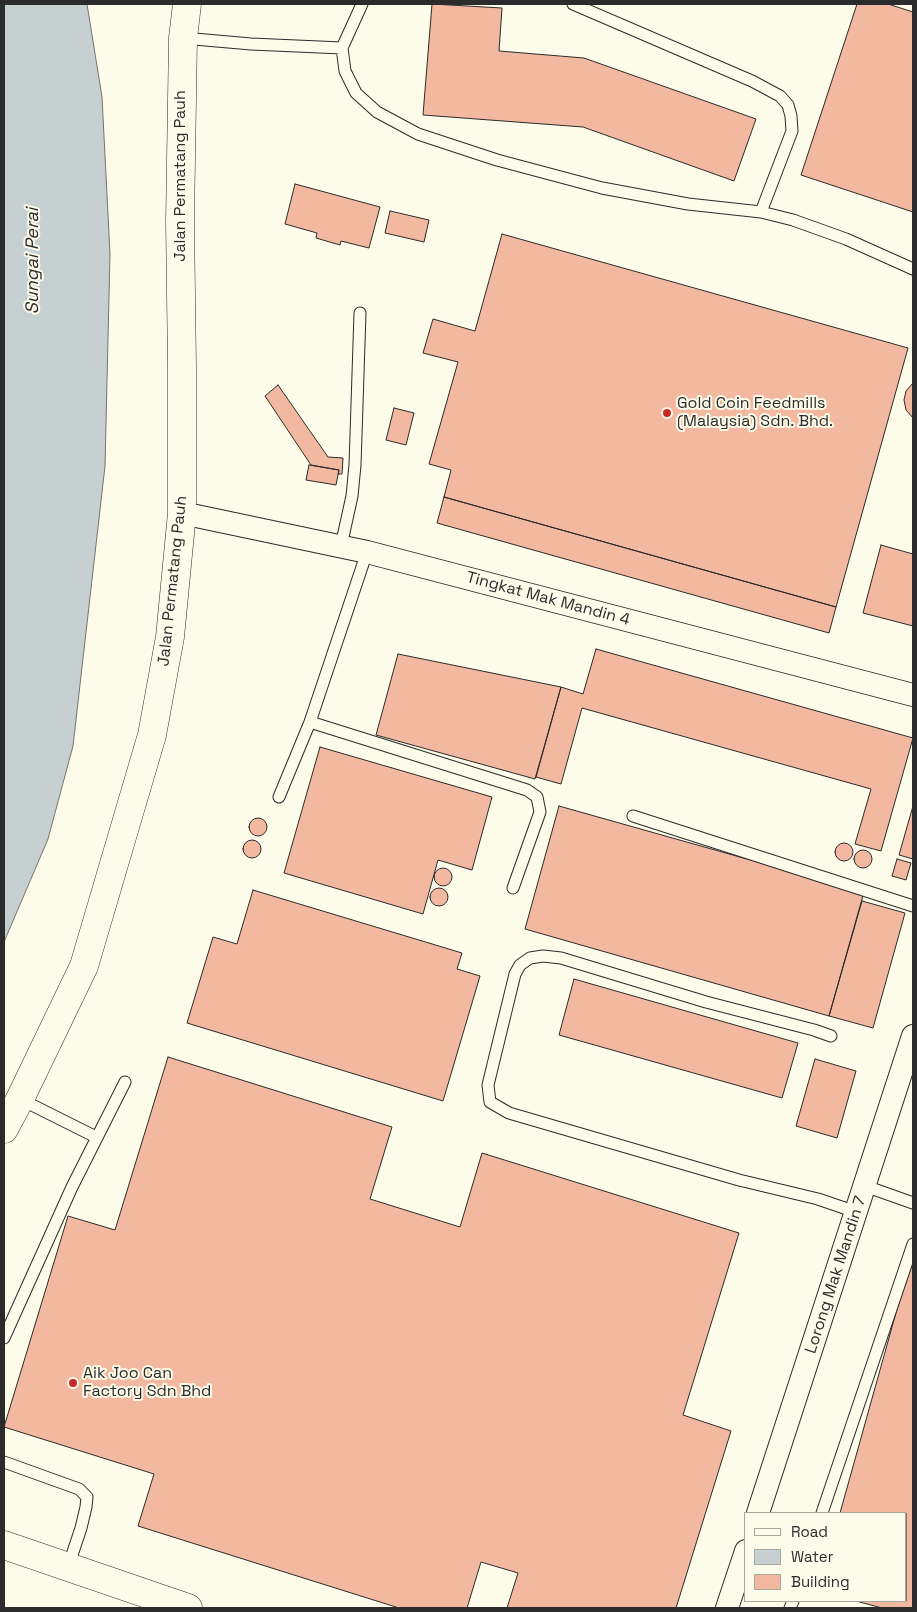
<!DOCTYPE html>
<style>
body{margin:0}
#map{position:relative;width:917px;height:1612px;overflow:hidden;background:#fdfbea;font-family:"Space Grotesk",sans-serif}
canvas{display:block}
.frame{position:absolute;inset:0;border:5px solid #2b2b2b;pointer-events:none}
.legend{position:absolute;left:744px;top:1512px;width:162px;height:90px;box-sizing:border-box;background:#fdfbea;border:1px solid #a9a89e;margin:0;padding:6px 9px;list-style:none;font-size:15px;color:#2b2b2b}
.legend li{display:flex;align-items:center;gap:10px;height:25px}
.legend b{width:25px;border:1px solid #a9a89e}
</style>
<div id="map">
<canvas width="917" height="1612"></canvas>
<div class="frame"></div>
<ul class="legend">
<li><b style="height:6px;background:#fdfbea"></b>Road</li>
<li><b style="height:14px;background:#c7d0d0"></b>Water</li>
<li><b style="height:14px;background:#f2b8a0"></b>Building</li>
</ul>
</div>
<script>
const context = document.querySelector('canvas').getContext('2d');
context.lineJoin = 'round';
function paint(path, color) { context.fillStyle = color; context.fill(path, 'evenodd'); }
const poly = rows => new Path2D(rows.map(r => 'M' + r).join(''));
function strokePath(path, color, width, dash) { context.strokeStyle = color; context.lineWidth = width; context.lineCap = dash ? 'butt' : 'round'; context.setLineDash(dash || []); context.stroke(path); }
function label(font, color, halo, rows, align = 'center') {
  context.font = font + ' "Space Grotesk",sans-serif'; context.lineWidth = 4; context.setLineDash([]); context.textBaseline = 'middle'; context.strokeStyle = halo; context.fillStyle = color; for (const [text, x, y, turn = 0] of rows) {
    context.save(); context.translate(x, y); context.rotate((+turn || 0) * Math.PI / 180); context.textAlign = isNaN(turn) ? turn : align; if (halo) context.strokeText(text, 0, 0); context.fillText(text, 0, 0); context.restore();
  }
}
const water = poly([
 [4,4,87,4,102,97,110,254,105,466,73,746,48,839,4,942,4,4]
]);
paint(water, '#c7d0d0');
strokePath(water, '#74746e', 1);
const building = poly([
 [432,4,502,8,499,51,584,58,756,119,734,181,583,127,423,115,432,4],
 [857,4,888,4,913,12,913,212,801,175,857,4],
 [295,184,380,207,369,248,341,241,340,245,316,238,317,233,285,224,295,184],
 [390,211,429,220,424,242,385,233,390,211],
 [502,234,908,348,836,607,444,497,451,470,429,464,458,362,423,353,433,319,475,331,502,234],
 [913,383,913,418,906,410,904,400,906,391,913,383],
 [278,385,328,457,343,458,342,474,338,474,339,470,311,465,265,396,278,385],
 [394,408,414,413,406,445,386,440,394,408],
 [309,465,339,470,336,485,306,480,309,465],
 [444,497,836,607,829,633,437,523,444,497],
 [881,545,913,554,913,626,863,613,881,545],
 [596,649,913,738,881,851,855,844,871,789,582,708,561,784,536,777,561,687,583,694,596,649],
 [398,654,561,687,535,779,376,735,398,654],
 [320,747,492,797,472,870,438,860,423,914,284,873,320,747],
 [559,806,864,892,829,1016,525,929,559,806],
 [913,806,913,859,899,855,913,806],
 '249 827a9 9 0 1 1 18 0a9 9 0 1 1-18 0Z',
 '243 849a9 9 0 1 1 18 0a9 9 0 1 1-18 0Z',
 '835 852a9 9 0 1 1 18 0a9 9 0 1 1-18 0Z',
 '854 859a9 9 0 1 1 18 0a9 9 0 1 1-18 0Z',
 [897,859,911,863,906,880,892,876,897,859],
 '434 877a9 9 0 1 1 18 0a9 9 0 1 1-18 0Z',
 '430 897a9 9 0 1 1 18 0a9 9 0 1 1-18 0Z',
 [253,890,462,953,457,969,480,976,443,1101,187,1023,213,937,237,944,253,890],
 [862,901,905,913,873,1028,829,1016,862,901],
 [574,979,798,1043,782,1098,559,1035,574,979],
 [168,1057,392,1127,370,1199,460,1227,482,1153,739,1233,683,1415,731,1431,676,1608,507,1608,518,1573,481,1562,467,1608,399,1608,138,1526,154,1474,4,1427,68,1216,115,1230,168,1057],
 [815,1059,856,1071,837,1138,796,1126,815,1059],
 [913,1252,913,1608,882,1608,856,1601,906,1601,906,1513,840,1513,913,1252]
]);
paint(building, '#f2b8a0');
strokePath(building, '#2b2b2b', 1);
const service = poly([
 [573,4,752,81,780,96,788,105,791,116,792,131,761,212,793,220,846,239,913,269],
 [183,38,251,44,342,48,362,4],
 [342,48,345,71,356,93,377,112,418,134,497,160,602,188,688,204,761,212],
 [341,546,352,496,355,465,360,313],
 [310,722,527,790,537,797,540,812,513,888],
 [279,797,310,722,367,552],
 [633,816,913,906],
 [831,1036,814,1030,706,1002,561,958,543,956,530,958,520,965,515,974,488,1085,490,1102,509,1113,739,1180,818,1199,856,1212],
 [20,1099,96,1137],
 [865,1186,913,1203],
 [4,1338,72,1187,125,1082],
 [4,1462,79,1489,87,1497,86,1507,81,1528,68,1567],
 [822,1513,913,1244],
 [790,1608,793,1601]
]);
const minor = poly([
 [182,513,367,552,913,695],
 [758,1513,913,1036],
 [727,1608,746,1551]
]);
const secondary = poly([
 [4,1545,188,1608]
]);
const primary = poly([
 [4,1129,20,1099,84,966,152,735,170,637,182,513,182,367,180,221,183,38,187,4]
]);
strokePath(service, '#2b2b2b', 13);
strokePath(minor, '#2b2b2b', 24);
strokePath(secondary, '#2b2b2b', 29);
strokePath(primary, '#2b2b2b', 29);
strokePath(service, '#fdfbea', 11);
strokePath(minor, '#fdfbea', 22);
strokePath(secondary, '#fdfbea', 28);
strokePath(primary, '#fdfbea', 28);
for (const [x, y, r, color] of [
 [667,413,5,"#c62828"],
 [73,1383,5,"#c62828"]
]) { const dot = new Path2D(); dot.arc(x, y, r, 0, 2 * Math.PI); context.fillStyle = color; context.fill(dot); strokePath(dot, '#fdfbea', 2); }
label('16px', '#2b2b2b', '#fdfbea', [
 ["Jalan Permatang Pauh",181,176,-90],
 ["Jalan Permatang Pauh",173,581,-84],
 ["Tingkat Mak Mandin 4",548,599,15],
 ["Lorong Mak Mandin 7",836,1275,-72]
]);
label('16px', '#2b2b2b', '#fdfbea', [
 ["Gold Coin Feedmills",677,404],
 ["(Malaysia) Sdn. Bhd.",677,422],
 ["Aik Joo Can",83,1374],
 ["Factory Sdn Bhd",83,1392]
], 'left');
label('italic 18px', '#2b2b2b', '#fdfbea', [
 ["Sungai Perai",33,261,-90]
]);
</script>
